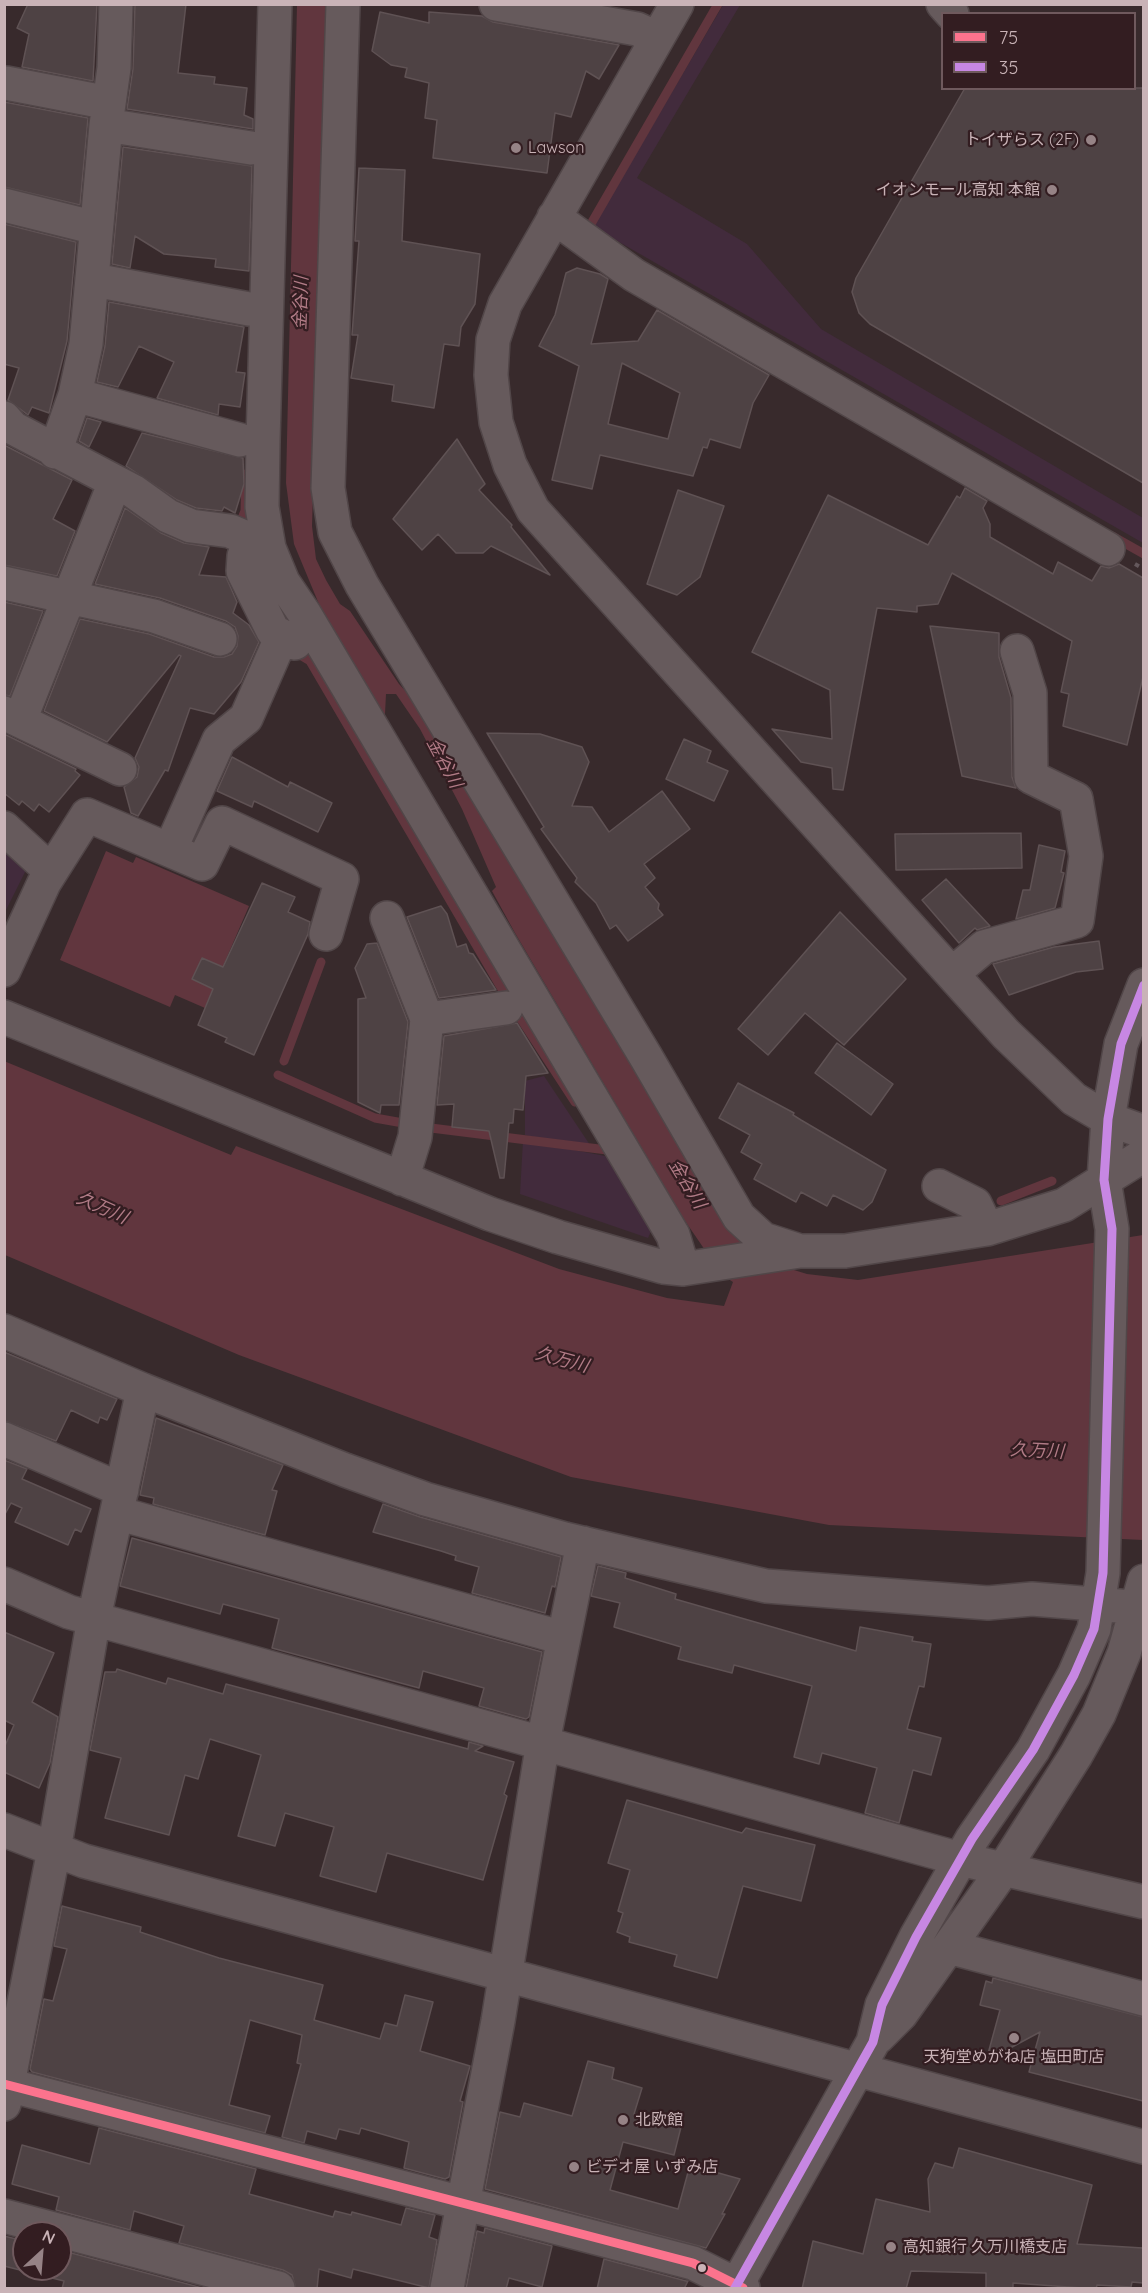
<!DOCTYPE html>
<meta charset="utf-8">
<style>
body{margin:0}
#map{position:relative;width:1148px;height:2293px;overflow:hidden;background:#382a2c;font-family:Quicksand,sans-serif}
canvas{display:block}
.frame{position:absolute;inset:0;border:6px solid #c9b3b7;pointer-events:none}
.legend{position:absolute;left:941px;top:12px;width:195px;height:78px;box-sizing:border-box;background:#331d21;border:2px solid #6f595d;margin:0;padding:8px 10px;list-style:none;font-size:18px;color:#c9b3b7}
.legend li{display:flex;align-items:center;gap:12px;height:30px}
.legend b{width:30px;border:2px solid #6f595d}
.north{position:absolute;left:12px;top:2221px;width:60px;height:60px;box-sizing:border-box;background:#331d21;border:2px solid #6f595d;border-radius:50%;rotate:26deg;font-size:16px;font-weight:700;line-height:24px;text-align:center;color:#c9b3b7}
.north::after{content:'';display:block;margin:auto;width:21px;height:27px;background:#968386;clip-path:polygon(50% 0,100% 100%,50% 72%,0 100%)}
</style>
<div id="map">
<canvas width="1148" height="2293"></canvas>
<div class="frame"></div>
<ul class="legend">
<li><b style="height:8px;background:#fc738d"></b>75</li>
<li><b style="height:8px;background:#c787e3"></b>35</li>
</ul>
<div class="north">N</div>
</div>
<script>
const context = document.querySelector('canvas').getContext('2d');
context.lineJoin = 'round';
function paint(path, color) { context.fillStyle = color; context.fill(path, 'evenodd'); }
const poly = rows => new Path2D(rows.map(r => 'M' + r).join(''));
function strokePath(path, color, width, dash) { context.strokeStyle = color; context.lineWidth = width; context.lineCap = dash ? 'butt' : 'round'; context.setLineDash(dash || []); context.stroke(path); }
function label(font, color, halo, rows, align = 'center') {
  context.font = font + ' Quicksand,"Noto Sans JP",sans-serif'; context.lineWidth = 4.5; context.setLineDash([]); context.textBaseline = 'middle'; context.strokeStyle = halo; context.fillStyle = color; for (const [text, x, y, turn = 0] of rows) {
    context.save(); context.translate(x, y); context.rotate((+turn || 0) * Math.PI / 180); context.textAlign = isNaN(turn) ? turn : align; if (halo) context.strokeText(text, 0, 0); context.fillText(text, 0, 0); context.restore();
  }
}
paint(poly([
 [723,5,740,5,637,178,747,244,821,329,1143,518,1143,543,593,227],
 [5,844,28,866,5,912],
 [544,1076,594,1151,525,1135,525,1081],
 [523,1140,605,1156,653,1227,648,1238,520,1194]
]), '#422b3c');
paint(poly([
 [297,5,328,5,312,526,316,559,326,580,340,604,350,611,399,684,412,698,784,1267,807,1274,858,1280,1143,1235,1143,1540,829,1525,571,1477,239,1355,5,1255,4,1061,231,1155,236,1146,559,1269,667,1298,724,1306,733,1282,722,1275,681,1215,515,933,492,891,496,887,462,809,420,729,396,694,386,694,385,714,381,713,326,621,294,544,286,483],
 [106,851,133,863,136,857,249,906,205,1008,175,995,170,1007,60,960]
]), '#61363e');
strokePath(poly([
 [592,232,588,229,718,4],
 [238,528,245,511,246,474],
 [1112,536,1144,554],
 [295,652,310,661,506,996,575,1102],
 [284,1061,321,962],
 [278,1075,375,1118,431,1128,607,1150,603,1143],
 [1001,1201,1052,1181]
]), '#61363e', 9);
const building = poly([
 [28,4,97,4,93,81,22,67,29,34,17,28,28,4],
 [135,4,186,4,178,73,215,77,214,84,247,88,244,115,253,119,253,129,127,109,133,69,135,4],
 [380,12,429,23,429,12,482,16,493,22,619,45,599,79,586,71,571,117,555,113,547,173,433,158,437,120,425,118,429,83,405,77,407,68,391,65,372,51,380,12],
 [965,88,1143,88,1143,483,870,324,859,313,852,292,856,278,965,88],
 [4,102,88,118,80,205,4,187,4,102],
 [123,147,252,166,249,271,215,267,216,259,164,254,135,236,130,268,112,264,123,147],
 [359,168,405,170,402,241,480,254,475,304,461,327,459,346,444,344,434,408,392,401,394,385,351,378,358,335,352,335,359,241,355,241,359,168],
 [4,224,76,242,67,341,49,413,32,407,28,415,8,400,19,368,4,364,4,224],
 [577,268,600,274,608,279,591,344,638,341,657,310,769,375,753,403,740,448,710,439,707,448,703,447,693,476,600,455,592,489,552,480,579,366,539,346,555,315,566,273,577,268],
 [622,363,680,393,668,439,608,424,622,363],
 [109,302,244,327,236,372,245,373,240,407,219,404,218,415,157,398,174,362,139,346,118,387,97,382,105,346,109,302],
 [87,418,101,422,89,447,79,441,87,418],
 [142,433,243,458,244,484,235,513,224,507,222,511,196,508,177,500,126,466,142,433],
 [457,439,485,484,479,490,512,525,511,527,550,575,491,546,483,553,456,553,438,534,422,550,393,519,457,439],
 [4,445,72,480,53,519,75,531,57,576,4,565,4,445],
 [965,488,987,501,983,508,990,524,990,537,1053,574,1058,562,1092,581,1101,566,1109,568,1119,564,1143,578,1143,677,1127,745,1063,726,1069,694,1061,692,1072,641,952,573,938,604,917,606,917,612,877,608,843,790,833,789,832,768,801,762,772,729,832,739,830,690,752,652,828,495,928,545,957,496,960,498,965,488],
 [678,490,724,506,700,577,677,595,647,584,678,490],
 [125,508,161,533,184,543,209,547,199,575,226,577,237,602,233,613,249,625,259,642,241,682,214,714,190,708,168,771,165,770,138,816,131,813,124,787,137,777,139,767,135,758,181,656,179,655,107,742,44,711,80,619,149,634,214,657,224,657,232,654,237,646,238,636,235,627,226,621,160,598,95,584,125,508],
 [4,602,43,611,10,696,4,695,4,602],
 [930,626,999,633,999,657,1011,698,1012,777,1016,788,962,776,930,626],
 [487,733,540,734,582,747,589,762,572,806,592,807,609,832,662,791,690,829,644,864,655,878,645,887,659,904,658,909,663,915,628,941,616,925,610,929,596,903,575,882,577,878,541,829,544,827,487,733],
 [4,734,76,769,75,771,80,775,49,812,39,804,34,811,22,801,19,805,4,793,4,734],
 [684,739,711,751,707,762,728,771,714,801,666,779,684,739],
 [232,757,288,787,290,782,332,803,318,832,254,801,252,807,217,791,232,757],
 [1021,833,1022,868,896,870,895,834,1021,833],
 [1039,845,1065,851,1061,872,1064,873,1055,908,1016,919,1023,890,1030,890,1039,845],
 [946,879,990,926,977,930,975,928,959,943,922,900,946,879],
 [262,883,295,897,288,912,310,922,308,934,254,1055,225,1042,227,1038,198,1025,213,989,192,979,202,958,223,967,262,883],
 [441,906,447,914,457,947,466,944,469,953,473,954,496,990,439,998,407,917,441,906],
 [840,912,906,979,844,1045,805,1013,768,1055,738,1029,840,912],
 [1099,941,1103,969,1076,972,1009,995,993,964,1054,947,1099,941],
 [377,943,408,1022,399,1105,381,1105,380,1113,358,1102,358,999,366,998,355,968,367,944,377,943],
 [517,1023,548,1073,526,1076,523,1110,514,1109,513,1123,509,1123,504,1178,500,1178,489,1131,452,1127,454,1104,437,1105,444,1036,517,1023],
 [837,1043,893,1084,871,1115,815,1073,837,1043],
 [738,1083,794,1113,793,1115,801,1120,886,1170,872,1202,863,1210,833,1195,827,1206,801,1192,796,1202,754,1179,762,1164,741,1152,750,1135,719,1118,738,1083],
 [4,1352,117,1399,107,1420,100,1417,98,1423,71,1410,56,1441,4,1421,4,1352],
 [156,1418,283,1465,272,1490,277,1491,265,1535,153,1504,154,1498,140,1495,156,1418],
 [4,1460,27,1469,22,1479,91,1509,81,1532,75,1529,68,1545,15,1522,22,1508,11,1503,4,1516,4,1460],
 [383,1504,420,1517,561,1557,555,1587,552,1586,545,1613,472,1593,479,1567,455,1560,456,1556,441,1551,373,1532,383,1504],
 [132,1538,542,1652,529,1717,526,1719,479,1706,484,1688,423,1671,419,1688,272,1648,279,1619,223,1604,220,1614,120,1586,132,1538],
 [598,1566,626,1573,625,1578,676,1594,675,1599,856,1651,860,1627,913,1637,912,1641,931,1644,924,1687,919,1686,907,1729,941,1738,931,1775,913,1770,899,1823,865,1813,877,1768,822,1753,819,1764,794,1757,812,1686,734,1665,732,1673,678,1659,681,1647,614,1627,620,1603,591,1596,598,1566],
 [4,1632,54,1653,32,1702,58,1717,50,1763,39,1788,4,1772,4,1748,14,1725,4,1720,4,1632],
 [117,1669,166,1684,168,1678,223,1694,226,1684,468,1749,469,1742,483,1746,475,1751,514,1762,504,1794,507,1796,483,1880,387,1853,376,1892,320,1876,334,1827,285,1813,275,1846,238,1836,261,1755,210,1739,198,1779,185,1775,169,1835,105,1818,121,1758,90,1750,105,1672,116,1672,117,1669],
 [627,1800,742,1833,746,1828,815,1845,801,1901,743,1886,717,1978,674,1966,677,1955,629,1942,630,1937,617,1932,623,1913,618,1911,630,1870,608,1863,627,1800],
 [62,1906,141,1927,140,1932,219,1958,323,1985,314,2020,380,2039,385,2023,397,2026,405,1995,433,2002,420,2051,470,2066,460,2101,463,2102,449,2177,445,2179,404,2168,409,2142,361,2128,359,2134,339,2129,336,2139,307,2131,304,2143,282,2137,301,2064,297,2063,302,2035,250,2020,229,2105,270,2116,265,2133,32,2072,30,2069,44,1999,53,2001,67,1949,54,1946,62,1906],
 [993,1978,1143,2017,1143,2101,1029,2072,1040,2032,986,2061,1000,2010,980,2005,986,1981,992,1983,993,1978],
 [588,2061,614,2068,612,2079,642,2088,634,2114,681,2127,674,2155,623,2142,610,2190,678,2209,690,2165,740,2179,722,2214,725,2214,706,2248,485,2189,500,2112,520,2117,524,2103,572,2116,588,2061],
 [99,2128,256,2169,249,2194,333,2217,335,2211,351,2215,352,2212,401,2225,406,2208,435,2215,429,2237,437,2240,429,2288,353,2269,351,2278,319,2269,317,2289,296,2289,292,2275,283,2270,179,2243,184,2226,134,2211,130,2230,56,2210,59,2197,12,2184,22,2145,90,2164,99,2128],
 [959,2148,1092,2185,1077,2244,1143,2248,1143,2283,1132,2282,1131,2287,1097,2285,1096,2289,1013,2283,1013,2289,986,2289,986,2273,911,2271,906,2289,802,2289,813,2241,863,2254,876,2199,930,2212,928,2179,935,2163,953,2168,959,2148],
 [485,2228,552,2246,542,2287,509,2278,506,2289,466,2289,477,2231,484,2233,485,2228],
 [4,2236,24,2241,24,2269,60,2269,60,2250,206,2289,62,2289,64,2281,4,2266,4,2236],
 [604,2259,686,2281,688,2281,684,2289,597,2289,604,2259]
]);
paint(building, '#4e4244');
strokePath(building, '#5f5254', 1.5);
const minor = poly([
 [275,4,263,441,262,507,269,548,283,582,304,613,673,1235,683,1269],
 [343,4,328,488,335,532,362,585,646,1057,739,1217,763,1239,800,1251],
 [496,4,637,29,657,38],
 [677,4,505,304,493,340,491,375,496,422,510,465,533,510,1006,1034,1074,1099,1108,1119,1144,1132],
 [943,4,952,14],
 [6,83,109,103],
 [106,125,251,148],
 [4,205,96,228],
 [554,217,634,275,1108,549],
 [94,280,249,309],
 [75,395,240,440],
 [4,418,13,428,133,491,168,516,191,526,230,531,244,537,251,558,263,577],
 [55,452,75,395,86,344,106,125,114,68,116,4],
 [244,556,243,571,273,631,295,643],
 [4,583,154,616,220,639],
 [4,713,120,769],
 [20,720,115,482],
 [4,828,40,861],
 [170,850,219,740,246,718,282,636],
 [387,918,427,1019,415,1137,402,1179],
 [4,970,44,883,87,815,202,864,222,823,342,879,326,934],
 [952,974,984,947,1077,921,1086,856,1076,799,1031,777,1030,693,1017,651],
 [4,1017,490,1214,558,1237,663,1267,683,1269,800,1251,845,1251,987,1229,1064,1205,1144,1155],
 [427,1019,506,1008],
 [939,1186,975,1204,987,1229],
 [4,1331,143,1390,345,1470,425,1499,565,1539,766,1586,988,1603,1032,1599,1144,1608],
 [4,1439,122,1490],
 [117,1513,563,1638],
 [4,1584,69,1612,960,1859,1144,1902],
 [4,1830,84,1861,1144,2147],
 [949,1947,1144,1999],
 [878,2037,901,2014,1003,1870,1076,1755,1099,1714,1124,1653,1144,1581],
 [4,2084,693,2263,743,2288],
 [4,2104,54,1850,94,1618,143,1390],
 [4,2216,278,2288],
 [447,2288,498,2021,543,1742,583,1543],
 [735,2288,873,2042,882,2005,916,1937,972,1839,1033,1750,1074,1675,1094,1629,1103,1573,1112,1229,1104,1180,1108,1119,1121,1044,1144,985]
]);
strokePath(minor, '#514648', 36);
strokePath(poly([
 [1135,564,1144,569]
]), '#64585c', 4, [4.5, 4.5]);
strokePath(minor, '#665a5c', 33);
strokePath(poly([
 [4,2084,693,2263,743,2288]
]), '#fc738d', 9);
strokePath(poly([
 [735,2288,873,2042,882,2005,916,1937,972,1839,1033,1750,1074,1675,1094,1629,1103,1573,1112,1229,1104,1180,1108,1119,1121,1044,1144,985]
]), '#c787e3', 9);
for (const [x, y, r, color] of [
 [1091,140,6,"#968386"],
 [516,148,6,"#968386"],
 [1052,190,6,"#968386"],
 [1014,2038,6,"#968386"],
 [623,2120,6,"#968386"],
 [574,2167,6,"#968386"],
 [891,2247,6,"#968386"],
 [702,2268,5,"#c9b3b7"]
]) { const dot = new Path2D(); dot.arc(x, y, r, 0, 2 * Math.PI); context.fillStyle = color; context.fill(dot); strokePath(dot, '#331d21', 2); }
label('16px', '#c9b3b7', '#331d21', [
 ["トイザらス (2F)",1079,140,"right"],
 ["Lawson",528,148],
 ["イオンモール高知 本館",1040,190,"right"],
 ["天狗堂めがね店 塩田町店",1014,2057,"center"],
 ["北欧館",635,2120],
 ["ビデオ屋 いずみ店",586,2167],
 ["高知銀行 久万川橋支店",903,2247]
], 'left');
label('italic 18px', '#b17b86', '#331d21', [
 ["金谷川",301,303,-88],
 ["金谷川",444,763,62],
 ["金谷川",687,1184,59],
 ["久万川",102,1208,24],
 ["久万川",562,1360,15],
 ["久万川",1037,1451,3]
]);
</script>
